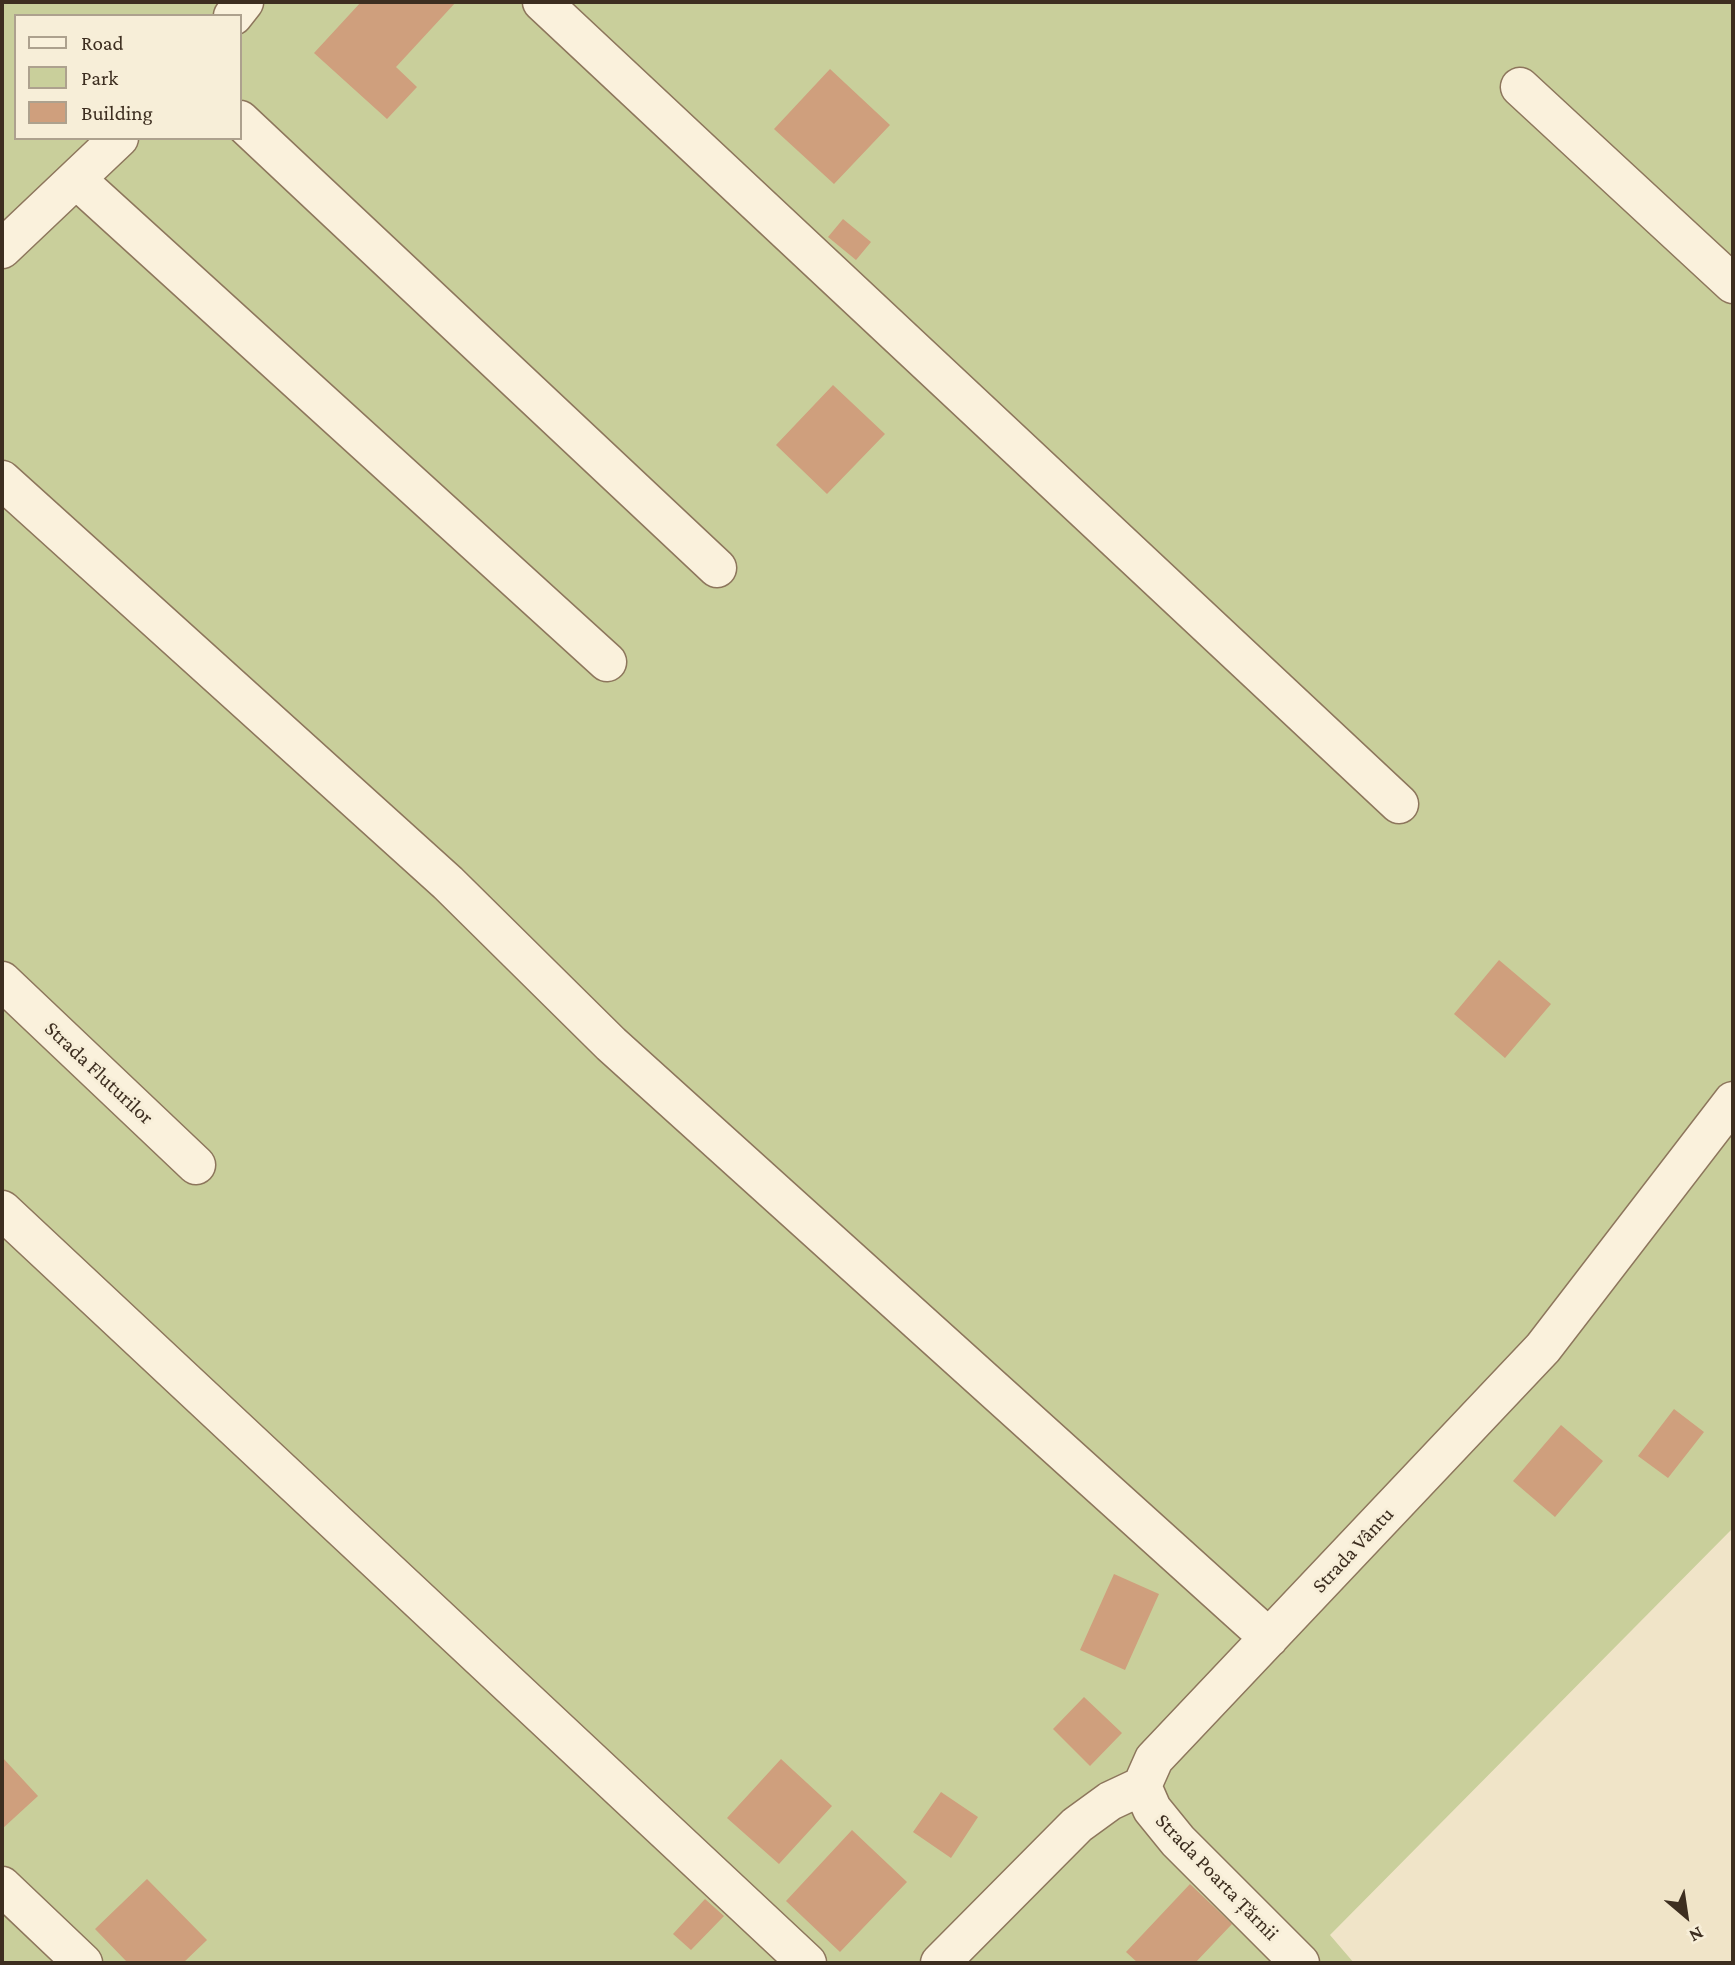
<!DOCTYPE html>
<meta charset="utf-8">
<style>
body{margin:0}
#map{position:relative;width:1735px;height:1965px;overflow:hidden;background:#f0e4c8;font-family:"Crimson Pro",serif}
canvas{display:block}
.frame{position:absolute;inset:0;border:4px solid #3d2e20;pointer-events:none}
.legend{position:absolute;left:14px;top:14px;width:228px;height:126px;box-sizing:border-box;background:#f7eed8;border:2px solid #ada18e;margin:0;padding:9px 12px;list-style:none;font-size:21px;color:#3d2e20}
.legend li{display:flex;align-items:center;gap:14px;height:35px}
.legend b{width:35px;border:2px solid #ada18e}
.north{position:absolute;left:1651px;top:1881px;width:70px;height:70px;-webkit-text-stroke:5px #f7eed8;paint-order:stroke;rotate:151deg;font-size:19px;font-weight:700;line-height:28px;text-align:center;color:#3d2e20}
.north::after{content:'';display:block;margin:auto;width:24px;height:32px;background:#3d2e20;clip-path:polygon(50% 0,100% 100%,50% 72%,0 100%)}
</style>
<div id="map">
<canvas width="1735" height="1965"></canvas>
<div class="frame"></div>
<ul class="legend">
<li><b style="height:9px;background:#faf1dc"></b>Road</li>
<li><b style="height:19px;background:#c9cf9b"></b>Park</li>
<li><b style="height:19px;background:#cf9f7d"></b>Building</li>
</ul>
<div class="north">N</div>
</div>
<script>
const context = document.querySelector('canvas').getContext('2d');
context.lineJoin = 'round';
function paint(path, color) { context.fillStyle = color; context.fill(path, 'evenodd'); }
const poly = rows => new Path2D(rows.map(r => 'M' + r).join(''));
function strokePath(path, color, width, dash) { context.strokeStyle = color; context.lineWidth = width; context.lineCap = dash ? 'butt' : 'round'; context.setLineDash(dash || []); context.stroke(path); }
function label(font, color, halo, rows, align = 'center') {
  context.font = font + ' "Crimson Pro",serif'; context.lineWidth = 6; context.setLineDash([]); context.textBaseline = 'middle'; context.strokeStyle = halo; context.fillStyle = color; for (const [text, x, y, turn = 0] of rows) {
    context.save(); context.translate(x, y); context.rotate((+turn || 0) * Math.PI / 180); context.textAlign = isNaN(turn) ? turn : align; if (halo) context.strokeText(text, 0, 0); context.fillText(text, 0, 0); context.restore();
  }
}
paint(poly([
 [2,2,1733,2,1733,1528,1330,1935,1354,1963,2,1963],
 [16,16,240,16,240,138,16,138]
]), '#c9cf9b');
paint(poly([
 [361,2,456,2,396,67,417,87,387,119,314,53],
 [830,69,890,125,834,184,774,129],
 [843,219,871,242,856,260,828,237],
 [833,385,885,434,827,494,776,445],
 [1499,960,1551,1004,1505,1058,1454,1014],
 [1674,1409,1704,1432,1668,1478,1638,1456],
 [1561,1425,1603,1461,1555,1517,1513,1481],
 [1114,1574,1159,1594,1125,1670,1080,1650],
 [1084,1697,1122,1733,1090,1766,1053,1729],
 [2,1757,38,1796,2,1829],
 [781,1759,832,1806,779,1864,727,1818],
 [941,1792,978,1817,951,1858,913,1832],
 [852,1830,907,1882,840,1952,786,1901],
 [147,1879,207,1940,183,1963,128,1963,95,1929],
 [1190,1884,1232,1924,1195,1963,1138,1963,1126,1952],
 [705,1899,724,1916,691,1950,673,1934]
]), '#cf9f7d');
const minor = poly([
 [542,2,1399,804],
 [233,16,244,2],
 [1520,87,1733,284],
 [240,120,717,568],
 [76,179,607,662],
 [2,249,119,138],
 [2,480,448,883,611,1044,1269,1638],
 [2,981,196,1165],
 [2,1210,807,1963],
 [1142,1786,1152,1809,1178,1841,1300,1963],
 [2,1886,83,1963],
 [940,1963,1077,1825,1110,1801,1142,1786,1154,1759,1543,1348,1733,1101]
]);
strokePath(minor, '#8d765c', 41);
strokePath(minor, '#faf1dc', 38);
label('21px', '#3d2e20', '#f7eed8', [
 ["Strada Fluturilor",99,1073,43],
 ["Strada Vântu",1353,1550,-47],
 ["Strada Poarta Țărnii",1217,1877,46]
]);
</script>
